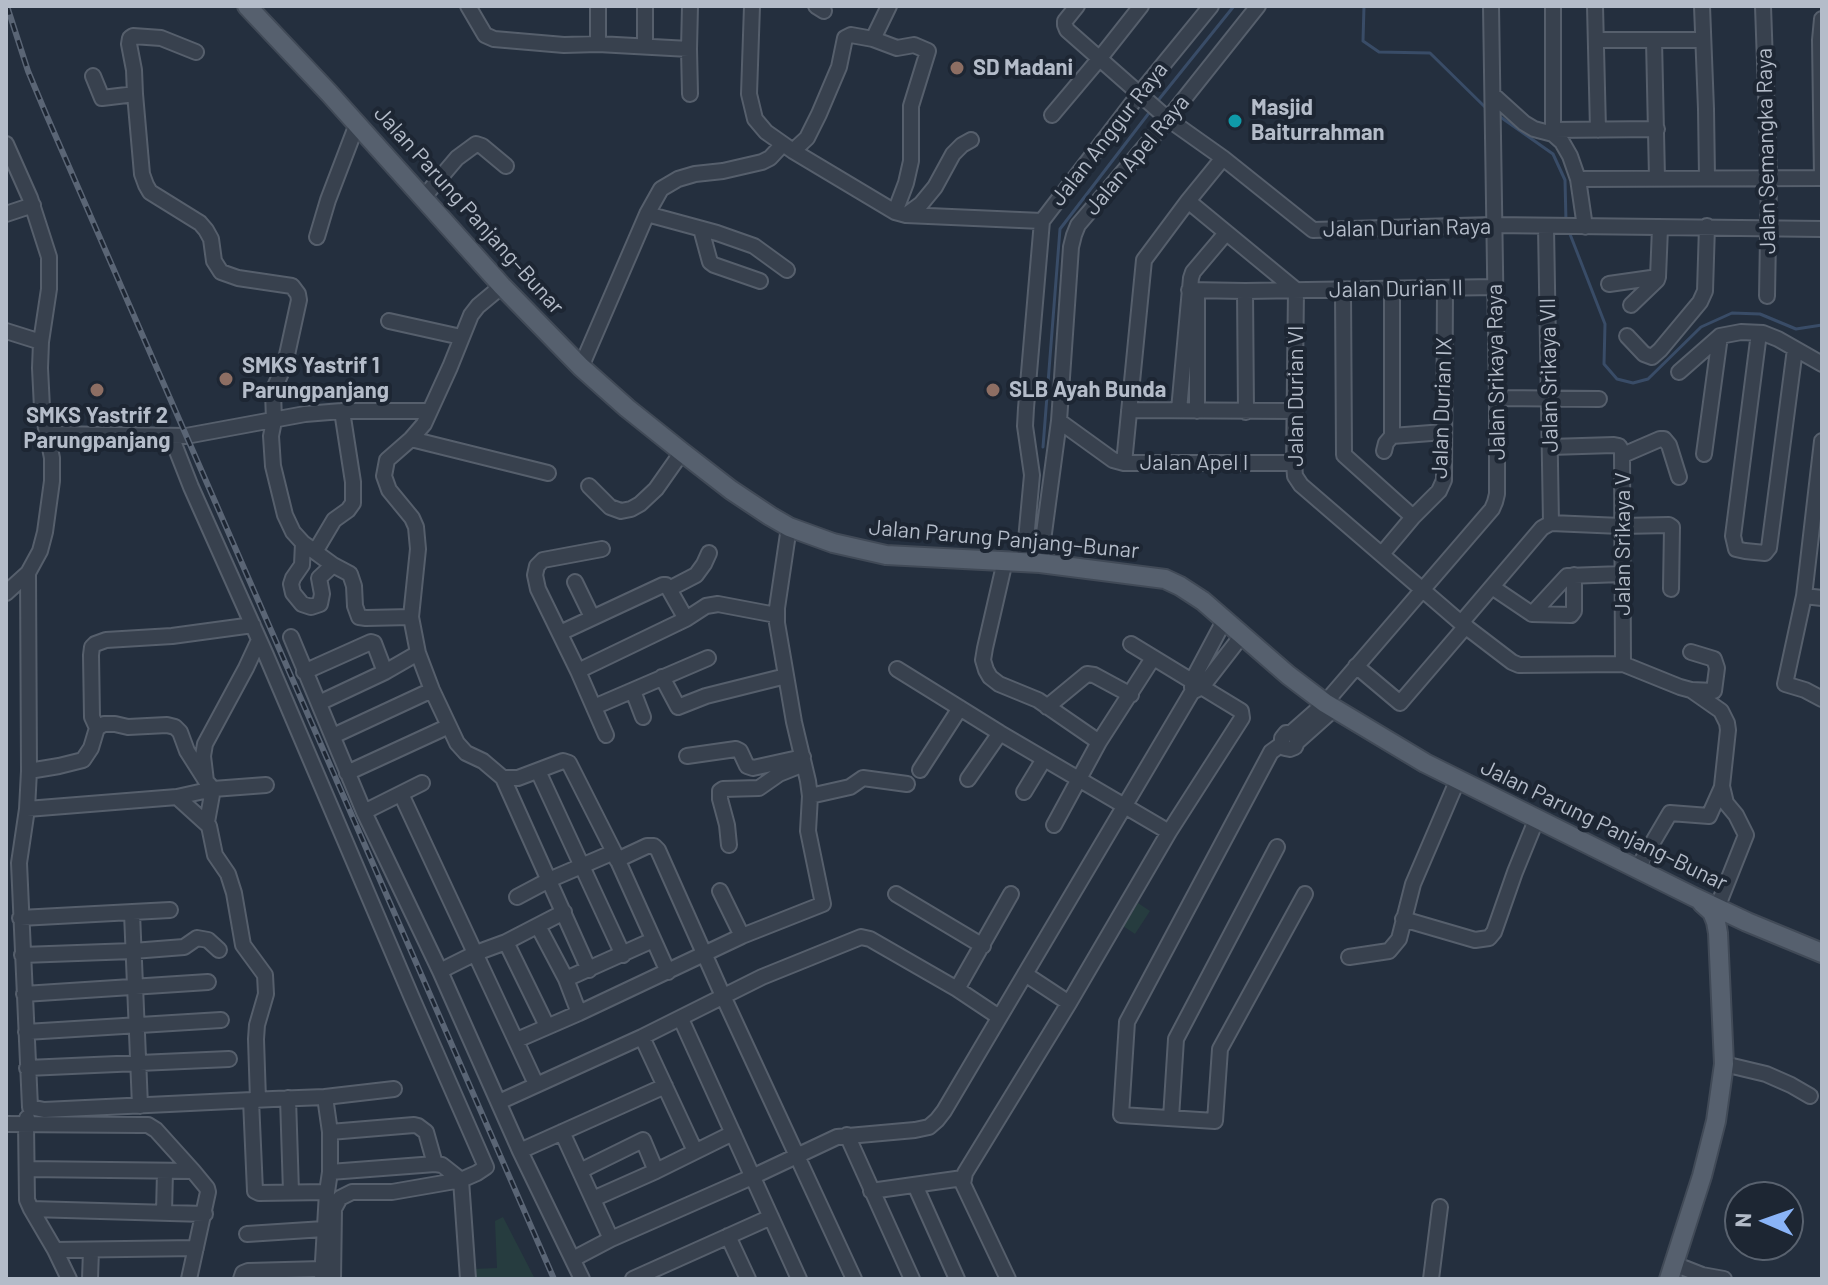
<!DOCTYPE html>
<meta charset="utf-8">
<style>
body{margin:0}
#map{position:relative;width:1828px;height:1285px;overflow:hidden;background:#242f3e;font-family:Barlow,sans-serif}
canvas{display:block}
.frame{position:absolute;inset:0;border:8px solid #b4bcc9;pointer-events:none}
.north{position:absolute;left:1724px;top:1181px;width:80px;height:80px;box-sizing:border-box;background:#1d2633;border:2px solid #59626f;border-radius:50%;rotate:272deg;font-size:22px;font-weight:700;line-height:32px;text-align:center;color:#b4bcc9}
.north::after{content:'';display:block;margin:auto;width:28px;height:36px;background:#8ab4f8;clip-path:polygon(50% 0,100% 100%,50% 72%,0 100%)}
</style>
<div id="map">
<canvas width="1828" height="1285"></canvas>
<div class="frame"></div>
<div class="north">N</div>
</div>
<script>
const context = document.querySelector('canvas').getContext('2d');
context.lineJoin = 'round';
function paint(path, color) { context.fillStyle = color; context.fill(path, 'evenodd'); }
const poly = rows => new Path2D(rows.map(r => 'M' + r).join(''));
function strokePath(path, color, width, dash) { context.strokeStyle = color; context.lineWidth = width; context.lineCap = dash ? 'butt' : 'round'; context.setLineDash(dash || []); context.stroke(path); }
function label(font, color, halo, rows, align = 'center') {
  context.font = font + ' Barlow,sans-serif'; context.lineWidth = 8; context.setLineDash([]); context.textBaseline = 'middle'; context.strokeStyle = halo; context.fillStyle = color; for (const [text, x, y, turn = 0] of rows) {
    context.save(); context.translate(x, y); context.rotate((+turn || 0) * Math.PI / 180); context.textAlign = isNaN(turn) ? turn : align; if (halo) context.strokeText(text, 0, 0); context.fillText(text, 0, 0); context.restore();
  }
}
paint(poly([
 [1138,903,1150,911,1135,934,1123,926],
 [503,1217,535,1279,473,1279,472,1269,497,1268,495,1221]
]), '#263c3f');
strokePath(poly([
 [1364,6,1363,41,1379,52,1430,53,1486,108],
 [1156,103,1234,6],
 [1499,116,1553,154,1565,180,1566,222],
 [1568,229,1605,324,1604,364,1617,379,1633,383,1648,379,1701,327,1732,313,1760,314,1796,329,1822,325],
 [1043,447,1060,229,1152,109]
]), '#394c67', 3);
const minor = poly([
 [468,6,485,35,494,39,564,45,598,44,689,49,690,6],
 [645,6,645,46],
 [752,6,749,94,755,119,766,132,793,151,895,212,906,215,1042,221],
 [816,6,824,11],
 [1077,6,1065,21,1065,25,1067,30,1168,119,1223,158,1313,230,1493,225,1822,229],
 [1553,6,1553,134],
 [1595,6,1598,130],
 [1702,6,1706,109,1707,177],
 [1763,6,1769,177,1767,296],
 [873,39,897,48,914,45,928,51,911,106,911,161,906,183,895,212],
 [1596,40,1702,40],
 [1654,40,1657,178],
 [598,44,598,6],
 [689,49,690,94],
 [93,76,102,98,135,94,134,70,129,44,130,38,133,36,161,38,196,52],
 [135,94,142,174,146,185,150,192,200,223,206,230,211,239,214,261,221,272,238,278,292,286,298,294,299,300,285,364,273,391,274,421,271,436,273,466,285,515,293,532,303,543,333,565,350,574,354,586,355,606,359,617,366,618,411,617],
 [1493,95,1524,123,1534,129,1553,134,1562,142,1570,156,1578,179,1585,227],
 [1052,115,1100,58,1141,6],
 [1553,130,1657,129],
 [6,144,30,198,49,257,49,289,41,342,40,368,42,408,52,458,52,481,45,532,40,551,28,573,6,593],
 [793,151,807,138,819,114,839,67,845,38,851,35,873,39,889,6],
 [1822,178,1820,40,1822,19],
 [1578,179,1822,178],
 [423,198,457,158,476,144,482,146,506,166],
 [1188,201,1296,290,1294,463,1295,476,1301,485,1461,623,1512,662,1519,665,1623,664,1680,687,1691,690,1721,711,1727,723,1728,730,1722,786,1726,803,1736,815,1746,835,1717,908],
 [6,214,33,205],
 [647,214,717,233,754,246,787,270],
 [906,215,921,204,935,187,953,154,962,145,971,140],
 [1546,227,1551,523],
 [701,229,710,262,714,265,760,281],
 [317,237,328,200,357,124],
 [1609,284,1658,277,1660,228],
 [502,286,478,306,471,315,450,367,424,424,411,439,387,460,384,476,389,490,412,518,416,527,418,549,411,617,418,653,432,690,457,743,466,753,483,761,503,778,518,778,563,761,569,763,614,852,668,972],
 [1189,290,1245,291,1495,287],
 [1343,290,1344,455,1413,517],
 [1245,291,1246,412],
 [1631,305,1657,280,1658,277],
 [389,321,461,337],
 [6,331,41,342],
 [1759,333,1733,536,1736,549,1745,551,1765,553,1769,548,1795,349],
 [1627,336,1644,354,1652,357,1660,350,1700,302,1705,291,1707,226],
 [581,367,647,214,661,189,678,179,695,174,723,171,762,162,770,158,783,144],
 [1679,372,1720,336,1741,332,1763,333,1778,339,1822,364],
 [1497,398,1599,399],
 [1129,410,1293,411],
 [1179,410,1191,278,1193,272,1226,233],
 [1197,411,1197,291],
 [1059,421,1113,460,1124,463,1294,463],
 [47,434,186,436,305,414,342,411,429,411],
 [171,436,191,487,266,655,412,998,486,1167,477,1173,461,1180,392,1192,352,1192,340,1198,334,1209,333,1279],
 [1392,436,1392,289],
 [411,439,548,473],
 [1822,441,1804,596,1785,684,1805,690,1822,699],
 [1550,447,1614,445,1619,446,1622,451,1623,664],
 [1384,451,1386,443,1392,436,1444,432],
 [1704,454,1720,336],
 [1623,455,1660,439,1664,439,1669,445,1679,477],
 [1124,463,1144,260,1188,201,1223,158],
 [589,486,610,507,621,511,631,509,640,504,656,489,682,452],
 [303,543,302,565,293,578,291,584,293,593,302,604,311,607,320,604,322,594,319,578,333,565],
 [602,549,543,560,537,566,535,575,538,589,578,671,606,735],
 [315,552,334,520,348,510,353,503,353,482,342,411],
 [1382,554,1413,517,1439,491,1444,480,1445,288],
 [1005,561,985,648,983,660,986,670,990,677,999,684,1038,700,1099,742],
 [1024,562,1032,475,1025,426,1026,408,1042,221,1140,93,1211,6],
 [1040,563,1059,421,1071,247,1074,235,1078,225,1168,119,1258,6],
 [28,573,29,771,27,809,19,863,30,1107,44,1110,273,1099,325,1097,394,1089],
 [575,582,592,617],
 [1492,587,1532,614,1571,615,1574,611,1574,575],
 [669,589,696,575,704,564,709,553],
 [1804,596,1822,598],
 [1532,614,1567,576,1622,574],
 [1461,623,1542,528,1551,523,1621,526,1669,525,1672,527,1671,589],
 [560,633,663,585,666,585,669,589,686,619],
 [291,637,364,812,440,971,520,1151,582,1279],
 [1691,652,1714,659,1717,668,1714,691,1692,690],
 [1356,666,1400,703,1466,626],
 [897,669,1000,733,1169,832],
 [578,671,686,619,706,606,718,604,776,615],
 [304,672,371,642,374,643,385,672],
 [662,677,678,707,706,696,786,676],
 [1192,688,1192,681,1225,619],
 [633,691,643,717],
 [319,703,385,672,418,653],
 [594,707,708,658],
 [1047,707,1087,674,1094,675,1131,695],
 [97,728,92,717,91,655,92,647,95,644,106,640,172,636,253,625],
 [1291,733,1325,703,1492,509,1495,502,1497,494,1497,398,1491,6],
 [333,736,432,690],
 [1297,742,1296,737,1291,733,1286,733,1282,738,1282,744,1285,748,1290,749,1295,747,1297,742,1334,709],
 [1282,744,1271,752,1127,1022,1121,1115,1215,1121,1220,1049,1305,894],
 [687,756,736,749,740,751,747,766,753,768,803,757],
 [920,770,960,708],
 [29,771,59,766,83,760,91,748,97,728,104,724,115,724,128,727,167,725,175,727,180,732,187,751,206,781],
 [538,771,623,955],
 [347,773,449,726],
 [503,778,589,970],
 [968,779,1000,733],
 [1024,792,1044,759],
 [401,794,536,1084],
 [810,796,850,787,863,778,907,784],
 [177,797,209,826,215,855,228,874,234,893,243,945,265,975,266,994,257,1025,256,1039,258,1100],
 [27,809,177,797,213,789,266,785],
 [364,812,422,783],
 [207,822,213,789,206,781,203,756,205,744,246,668,259,640],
 [1054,825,1099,742,1153,658],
 [729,845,727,825,720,799,720,791,723,789,759,788,779,774,804,764],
 [617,860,647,846,654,846,658,850,723,996,854,1279],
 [1637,869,1670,813,1709,816,1722,787],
 [720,891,742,936],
 [896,894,983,946],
 [517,897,549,880,614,852],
 [132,913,140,1106],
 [20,918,170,910],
 [1403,919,1475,940,1489,938,1494,932,1515,872,1537,818],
 [538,926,566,979,579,1013],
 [506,942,547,1026],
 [22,955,133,951,184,947,197,938,208,940,219,950],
 [1349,957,1389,951,1399,939,1413,884,1458,779],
 [440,971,476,953,506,942,564,912],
 [1025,974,1069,1003],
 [566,979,653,940],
 [957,989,1011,894],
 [24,994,208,982],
 [681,1019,799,1279],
 [26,1032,221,1020],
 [642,1037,695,1151],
 [517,1040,579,1013,742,936,823,904,808,831,810,796,808,781,794,722,777,623,777,608,789,527],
 [1724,1064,1766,1074,1791,1085,1810,1096],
 [27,1068,229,1059],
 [288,1098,291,1192],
 [251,1100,255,1191,259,1193,327,1192],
 [499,1102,642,1037,762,977,861,937,870,939,957,989,999,1017],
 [27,1118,26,1124,27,1200,31,1209,55,1250,69,1279],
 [1171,1118,1176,1039,1277,847],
 [6,1124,140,1125,148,1125,156,1130,193,1171,207,1188,208,1192,189,1279],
 [330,1132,414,1125,418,1126,426,1132,435,1164],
 [562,1132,611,1239],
 [847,1135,912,1279],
 [520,1151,665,1086],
 [27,1169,193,1171],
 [580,1171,643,1140,656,1171],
 [330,1172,435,1164,442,1165,461,1180,468,1279],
 [915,1185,957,1279],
 [871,1191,963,1178],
 [593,1199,656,1171,733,1133],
 [31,1209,205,1214],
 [164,1213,165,1171],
 [247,1234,324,1229],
 [728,1236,748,1279],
 [55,1250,196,1248],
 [573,1259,611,1239,752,1177,837,1137,915,1130,929,1127,937,1120,944,1111,1192,692,1202,687,1243,634],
 [1674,1264,1702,1275,1724,1279],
 [90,1279,91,1250],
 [241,1279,243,1273,248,1271,322,1269],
 [322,1279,327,1192,330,1172,330,1132,325,1097],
 [633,1279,771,1217],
 [1008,1279,963,1184,965,1173,1069,1003,1169,832,1242,718,1241,711,1131,644],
 [1431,1279,1440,1207]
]);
const major = poly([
 [247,6,329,93,502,286,581,367,627,408,682,452,731,490,770,516,789,527,833,543,886,555,1040,563,1165,579,1180,586,1203,601,1288,675,1325,703,1425,763,1694,897,1747,922,1822,953],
 [1669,1279,1702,1176,1716,1121,1724,1064,1718,933,1716,922,1712,912,1702,903]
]);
strokePath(minor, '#565f6c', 18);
strokePath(major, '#414a57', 22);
strokePath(minor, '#38414e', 14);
strokePath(major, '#56606e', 18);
const rail = poly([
 [7,6,28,71,46,114,554,1279]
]);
strokePath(rail, '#5a6575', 6);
strokePath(rail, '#1d2633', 3, [9]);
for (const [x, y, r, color] of [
 [957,68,8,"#8d6e63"],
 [1235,121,8,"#0f9aa8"],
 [226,379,8,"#8d6e63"],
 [97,390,8,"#8d6e63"],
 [993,390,8,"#8d6e63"]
]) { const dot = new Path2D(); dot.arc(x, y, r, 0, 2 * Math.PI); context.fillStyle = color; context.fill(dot); strokePath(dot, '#1d2633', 3); }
label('bold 22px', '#b4bcc9', '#1d2633', [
 ["SD Madani",973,68],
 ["Masjid",1251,108],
 ["Baiturrahman",1251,133],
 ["SMKS Yastrif 1",242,366],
 ["Parungpanjang",242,391],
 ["SLB Ayah Bunda",1009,390],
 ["SMKS Yastrif 2",97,416,"center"],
 ["Parungpanjang",97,441,"center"]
], 'left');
label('22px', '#b4bcc9', '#1d2633', [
 ["Jalan Anggur Raya",1109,134,-52],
 ["Jalan Semangka Raya",1766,151,-91],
 ["Jalan Apel Raya",1137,155,-50],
 ["Jalan Parung Panjang–Bunar",469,210,48],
 ["Jalan Durian Raya",1407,228,-1],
 ["Jalan Durian II",1396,289,-1],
 ["Jalan Srikaya Raya",1496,372,-91],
 ["Jalan Srikaya VII",1549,375,-91],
 ["Jalan Durian VI",1296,396,-90],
 ["Jalan Durian IX",1442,408,-88],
 ["Jalan Apel I",1194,463],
 ["Jalan Parung Panjang–Bunar",1004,539,5],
 ["Jalan Srikaya V",1623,544,-90],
 ["Jalan Parung Panjang–Bunar",1604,825,26]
]);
</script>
